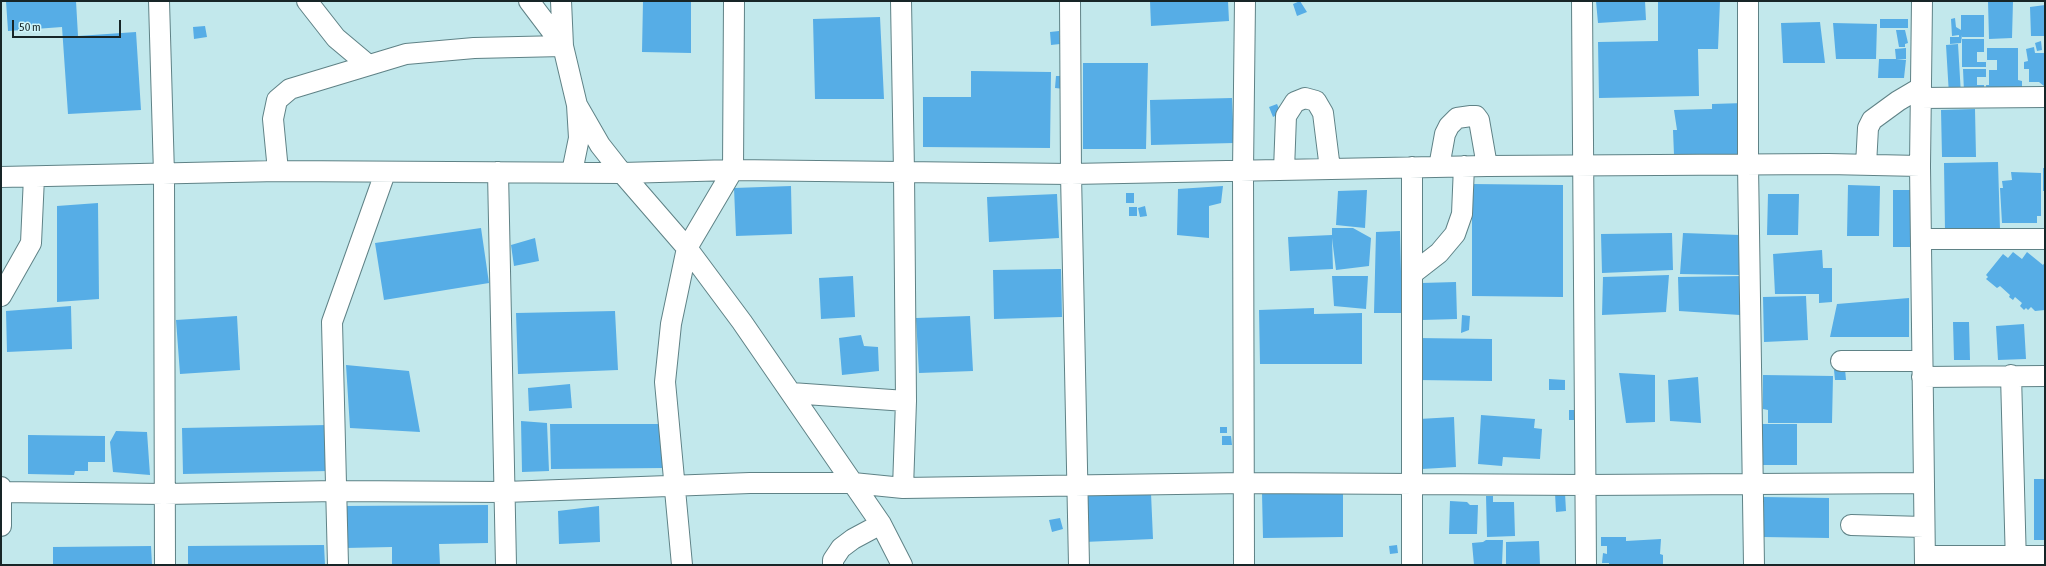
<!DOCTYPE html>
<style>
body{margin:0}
#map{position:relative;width:2046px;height:566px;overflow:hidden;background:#c2e8ec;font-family:"Asap Condensed",sans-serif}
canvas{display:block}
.frame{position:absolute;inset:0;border:2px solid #172527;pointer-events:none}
.scale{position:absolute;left:12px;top:20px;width:109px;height:18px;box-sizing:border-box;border:2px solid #172527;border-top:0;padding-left:5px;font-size:12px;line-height:14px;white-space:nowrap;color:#172527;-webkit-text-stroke:3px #cff5fa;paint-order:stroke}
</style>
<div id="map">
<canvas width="2046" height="566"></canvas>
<div class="frame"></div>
<div class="scale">50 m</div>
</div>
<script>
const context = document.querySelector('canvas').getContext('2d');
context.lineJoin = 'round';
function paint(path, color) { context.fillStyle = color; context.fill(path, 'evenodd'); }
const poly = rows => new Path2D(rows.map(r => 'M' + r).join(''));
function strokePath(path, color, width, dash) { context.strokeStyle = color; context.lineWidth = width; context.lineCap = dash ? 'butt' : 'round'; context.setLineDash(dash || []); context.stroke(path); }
paint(poly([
 [6,1,76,1,78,36,136,32,141,110,68,114,62,27,8,31],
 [643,1,691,1,691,53,642,52],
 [1150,1,1228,1,1229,21,1151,26],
 [1300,1,1307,12,1297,16,1293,4],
 [1596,1,1645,1,1646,20,1598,23],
 [1658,1,1720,1,1718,49,1698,49,1699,96,1599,98,1598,42,1658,41],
 [1988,1,2013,1,2012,38,1989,39],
 [2045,5,2045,36,2031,36,2030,7],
 [1961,15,1984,15,1984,37,1962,37,1962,35,1961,43,1950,44,1950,37,1959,37,1959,35,1952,36,1951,19,1955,18,1956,27,1961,30],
 [880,17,884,99,815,99,813,19],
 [1880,19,1908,19,1908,28,1880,28],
 [1820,22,1825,63,1783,63,1781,23],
 [1833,23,1877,24,1876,59,1836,59],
 [205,26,207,37,194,39,193,27],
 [1896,30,1905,30,1908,43,1905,44,1905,47,1899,47],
 [1059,31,1060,44,1051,45,1050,32],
 [1962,39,1984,39,1984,52,1977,52,1977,62,1986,62,1986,67,1962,67],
 [2041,41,2042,50,2037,51,2035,43],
 [1958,44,1961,95,1949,95,1946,45],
 [2034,47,2035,53,2045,53,2044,86,2039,82,2029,82,2029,69,2024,69,2024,62,2028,61,2026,49],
 [1906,48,1906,59,1896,59,1906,60,1904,78,1878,78,1879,59,1896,59,1895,49],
 [1987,48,2018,48,2018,80,2022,81,2022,93,2001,93,2001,87,1996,87,1996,94,1987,94,1986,85,1989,85,1989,70,1997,70,1997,60,1987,60],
 [1083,63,1148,63,1146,149,1083,149],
 [1963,69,1986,69,1986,77,1977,77,1977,85,1984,85,1984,91,1964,92],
 [971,71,1051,72,1050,148,923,147,923,97,971,97],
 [1056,76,1066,76,1065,89,1055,88],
 [1232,98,1234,143,1151,145,1150,100],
 [1744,103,1745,155,1685,157,1685,155,1674,155,1673,130,1677,130,1674,110,1712,109,1712,104],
 [1277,104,1281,113,1273,117,1269,107],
 [1975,109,1976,157,1942,157,1941,110],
 [1998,162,2000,230,1945,231,1944,163],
 [2043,168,2045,168,2045,191,2043,191],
 [2011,172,2041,173,2041,216,2037,216,2037,223,2002,223,2000,188,2003,188,2002,181,2012,180],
 [1472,184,1563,185,1563,297,1472,296],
 [1848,185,1880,186,1879,236,1847,236],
 [791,186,792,234,736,236,734,188],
 [1223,186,1221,203,1209,206,1209,238,1177,235,1178,189],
 [1367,190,1365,228,1336,225,1338,191],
 [1893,190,1910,190,1910,247,1893,247],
 [1126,193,1134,193,1134,203,1126,203],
 [1057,194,1059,238,989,242,987,197],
 [1768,194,1799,194,1798,235,1767,235],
 [98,203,99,299,57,302,57,206],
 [1145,206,1147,216,1140,217,1138,208],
 [1129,207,1137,207,1137,216,1129,216],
 [481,228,489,283,384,300,375,243],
 [1332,228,1353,228,1371,238,1369,266,1336,270,1332,238,1333,269,1290,271,1288,237,1332,235],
 [1400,231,1402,313,1374,313,1376,232],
 [1672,233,1673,270,1602,273,1601,234],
 [1683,233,1740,235,1741,275,1680,274],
 [535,238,539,261,514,266,511,245],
 [1822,250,1823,268,1832,268,1832,302,1819,303,1819,294,1775,294,1773,254],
 [2013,252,2022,259,2027,252,2043,265,2045,262,2045,310,2035,311,2031,307,2028,310,2026,308,2024,310,2020,306,2022,303,2015,297,2013,300,2009,297,2010,295,2000,286,1997,288,1986,279,1988,277,1986,275,2003,254,2008,258],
 [1061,269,1062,317,994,319,993,270],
 [1669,275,1666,312,1602,315,1603,277],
 [853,276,855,317,821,319,819,278],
 [1332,276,1368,276,1366,309,1334,306],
 [1744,276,1740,315,1679,311,1678,277],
 [1456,282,1457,319,1422,320,1421,283],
 [1806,296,1808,340,1764,342,1763,297],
 [1909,298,1909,337,1830,337,1837,304],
 [71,306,72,349,7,352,6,311],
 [1314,308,1314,314,1362,313,1362,364,1260,364,1259,310],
 [615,311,618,370,518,374,516,313],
 [1462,315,1470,316,1469,330,1461,333],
 [237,316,240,370,180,374,176,320],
 [970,316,973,371,919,373,916,318],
 [1953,322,1969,322,1970,360,1954,360],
 [2024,324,2026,359,1998,360,1996,326],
 [861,335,864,346,878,347,879,371,842,375,839,338],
 [1417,338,1492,339,1492,381,1417,380],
 [346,365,409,371,420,432,350,428],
 [1845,369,1846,380,1835,380,1834,370],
 [1619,373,1655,375,1655,422,1626,423],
 [1763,375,1833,376,1832,423,1768,423,1768,410,1763,409],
 [1698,377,1701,423,1670,421,1668,380],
 [1549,379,1565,380,1565,390,1549,390],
 [570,384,572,408,529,411,528,388],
 [1569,410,1578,410,1578,420,1569,420],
 [1481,415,1535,419,1534,428,1542,429,1540,459,1503,457,1502,466,1478,464],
 [1454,417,1456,467,1422,469,1419,419],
 [521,421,547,423,549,471,522,472],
 [550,424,661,424,664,468,551,469],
 [1762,424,1797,424,1797,465,1761,465],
 [327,425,328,471,183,474,182,428],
 [1220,427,1227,427,1227,433,1220,433],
 [116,431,147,432,150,475,113,472,110,442],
 [28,435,105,436,105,462,88,462,88,471,75,471,74,475,28,474],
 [1222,436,1231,436,1232,445,1222,445],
 [2034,479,2045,479,2045,540,2034,540],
 [1343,492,1343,537,1263,538,1262,493],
 [1151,493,1153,539,1084,542,1081,496],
 [1555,493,1565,493,1566,511,1556,512],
 [1486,496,1493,496,1493,502,1514,502,1515,536,1487,537],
 [1763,497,1829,498,1829,538,1763,537],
 [1450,501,1467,502,1470,505,1478,505,1477,534,1449,534],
 [488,505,488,543,439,544,440,565,392,565,392,547,345,548,344,506],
 [599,506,600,542,559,544,558,511],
 [1060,518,1063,529,1052,532,1049,520],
 [1601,537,1626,537,1626,541,1661,539,1660,554,1663,555,1663,565,1609,565,1609,563,1602,563,1603,553,1607,554,1607,546,1601,546],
 [1486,540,1503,540,1502,565,1474,565,1472,543,1483,542],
 [1539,541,1540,565,1506,565,1506,542],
 [324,545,325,565,188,565,188,546],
 [1397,545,1398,553,1390,554,1389,546],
 [151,546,152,565,53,565,53,547]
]), '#56ade6');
const minor = poly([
 [159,1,164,174,165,565],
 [307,1,336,38,367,64],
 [529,1,563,46],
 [561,1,563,46,577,105,579,138,572,172],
 [901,1,904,172,906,401,903,488],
 [1070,1,1071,174,1079,565],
 [1582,1,1586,565],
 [1748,1,1748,165,1754,565],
 [1922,1,1920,166,1925,565],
 [1920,98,2045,97],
 [577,105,600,145,622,173,687,248,742,322,881,524,902,565],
 [1866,165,1868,128,1872,120,1898,101,1920,88],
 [1412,167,1412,565],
 [1439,167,1445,134,1449,126,1457,118,1471,116,1476,116,1479,120,1487,166],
 [1284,170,1286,116,1295,102,1305,98,1316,101,1323,113,1330,169],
 [278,171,273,119,277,100,290,89,406,54,474,48,563,46],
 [498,172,506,565],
 [1,177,278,171,622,173,733,170,1071,174,1487,166,1828,164,1920,166],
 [1921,239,2045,239],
 [1412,274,1439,253,1455,234,1462,214,1464,166],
 [1,296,31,243,34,177],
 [1841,361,1921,361],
 [2011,375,2016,565],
 [1922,377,2045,376],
 [791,393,906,401],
 [1,487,1,526],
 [1,492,164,494,336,491,505,492,750,483,853,483,903,488,1245,483,1585,485,1924,483],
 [1851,525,1924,527],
 [1925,556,2045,556],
 [338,565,332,322,385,173],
 [682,565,665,382,671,324,687,248,733,170,734,1],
 [833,565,833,560,841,548,853,539,881,524],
 [1244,565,1243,171,1245,1]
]);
strokePath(minor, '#5f8286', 22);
strokePath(minor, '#fff', 20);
</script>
